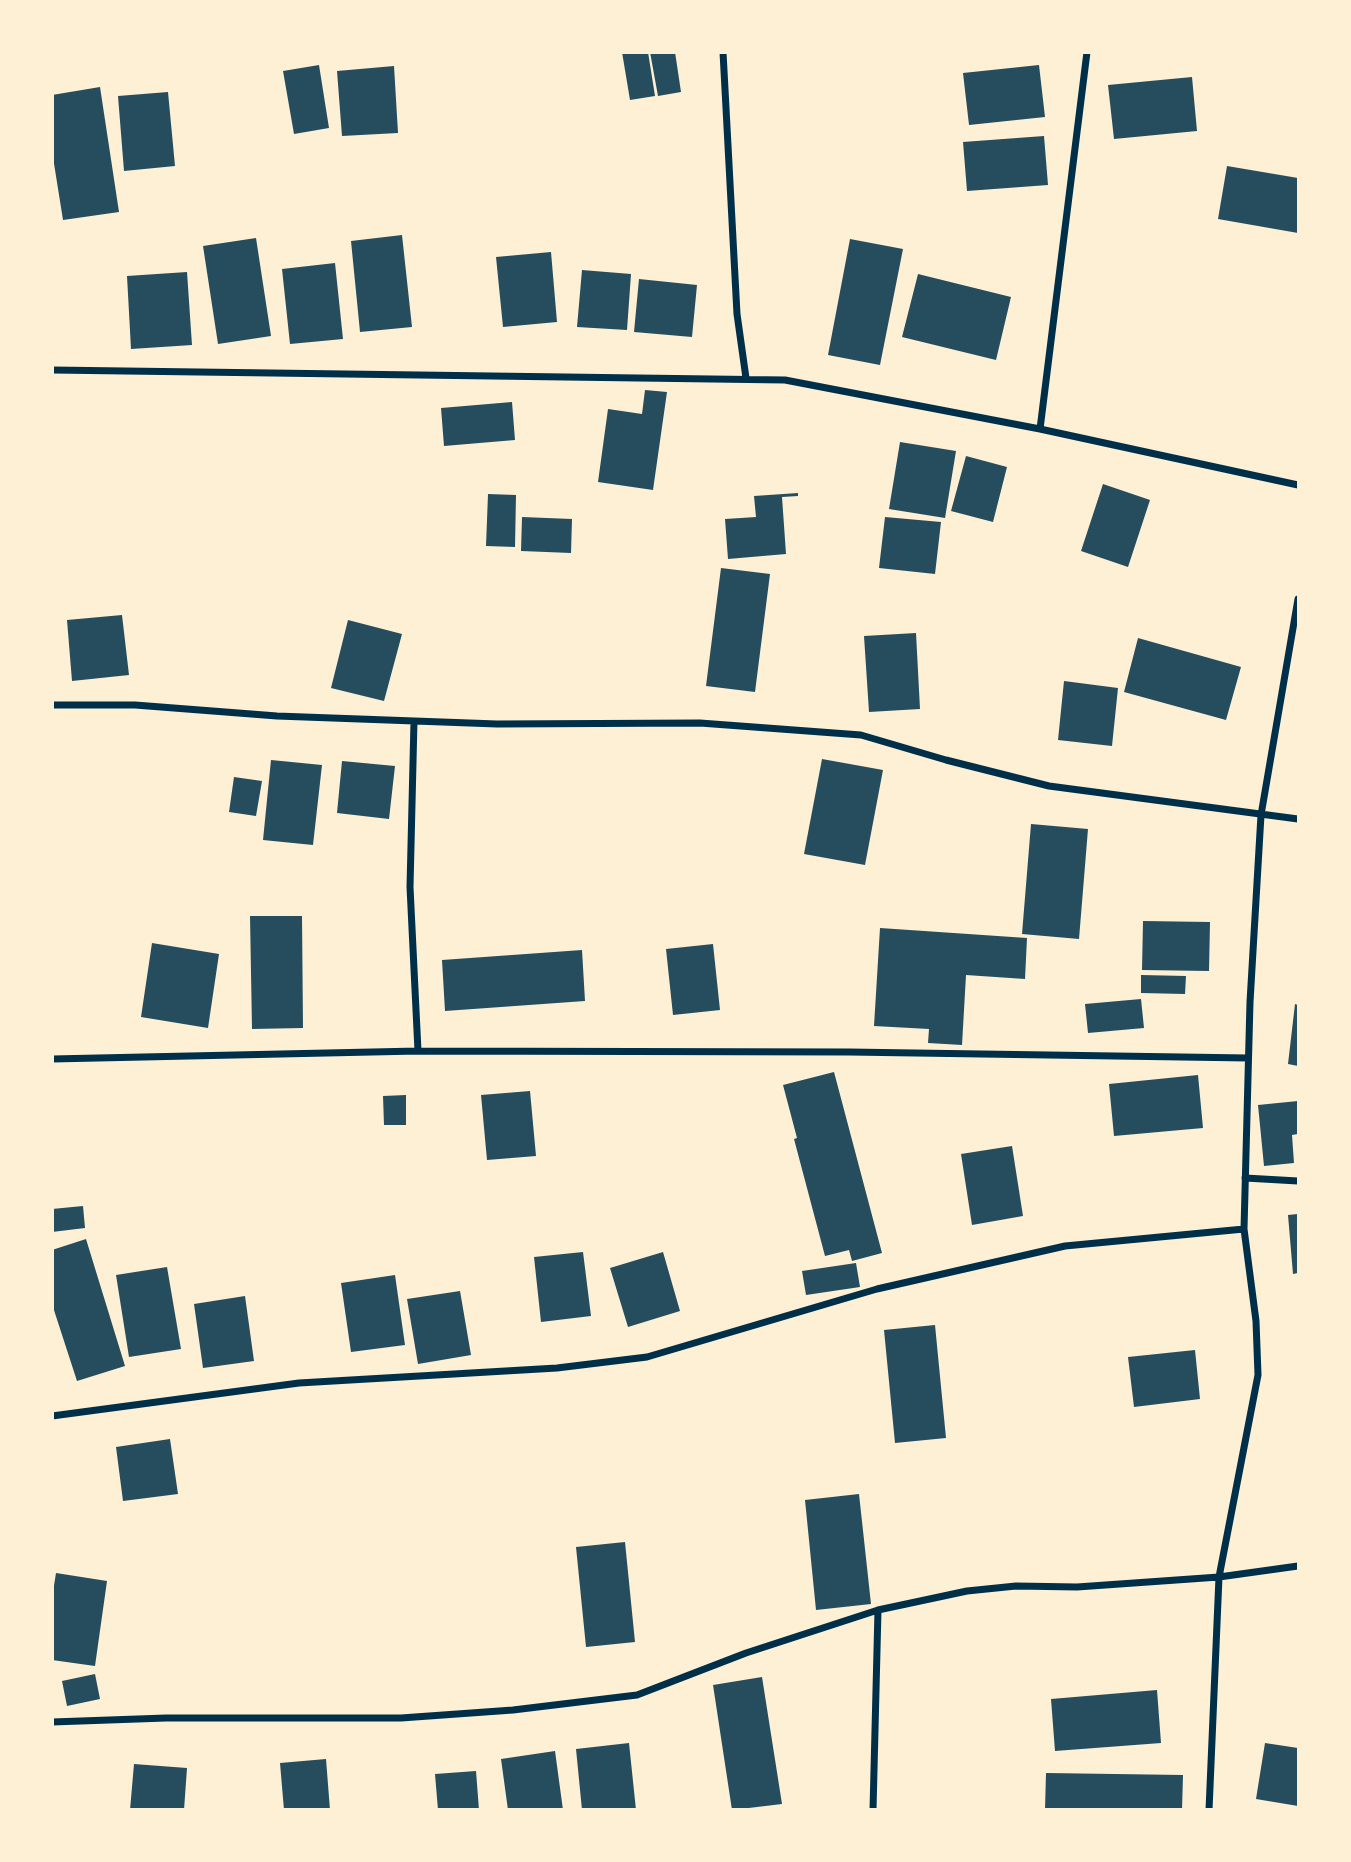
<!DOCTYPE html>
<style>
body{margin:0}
#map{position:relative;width:1351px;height:1862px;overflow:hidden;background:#fdf0d5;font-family:"DejaVu Sans",sans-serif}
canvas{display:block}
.frame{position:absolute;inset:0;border:54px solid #fdf0d5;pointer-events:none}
</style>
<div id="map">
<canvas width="1351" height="1862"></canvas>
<div class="frame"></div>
</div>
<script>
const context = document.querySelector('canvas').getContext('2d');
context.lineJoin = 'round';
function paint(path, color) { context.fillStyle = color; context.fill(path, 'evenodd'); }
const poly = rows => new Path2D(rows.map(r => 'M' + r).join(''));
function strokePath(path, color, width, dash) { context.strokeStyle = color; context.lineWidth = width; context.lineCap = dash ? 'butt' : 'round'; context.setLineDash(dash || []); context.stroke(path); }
paint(poly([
 [622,52,648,52,655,96,630,100],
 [650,52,675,52,681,92,658,96],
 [319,65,329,128,294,134,283,71],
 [1039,65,1045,117,969,125,963,73],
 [394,66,398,133,342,136,337,71],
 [1192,77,1197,131,1114,139,1108,85],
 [100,87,119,212,63,220,52,151,52,95],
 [168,92,175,166,124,171,118,96],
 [1044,136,1048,185,967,191,963,142],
 [1227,166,1298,178,1298,233,1218,219],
 [402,235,412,327,360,332,351,241],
 [256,238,271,336,218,344,203,246],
 [850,239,903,249,880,365,828,355],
 [551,252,557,322,503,327,496,257],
 [335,263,343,339,290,344,282,269],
 [582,270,631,274,627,330,577,327],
 [187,272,192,345,131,349,127,276],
 [918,274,1011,297,996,360,902,337],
 [639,279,697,285,692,337,634,332],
 [645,390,667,392,653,490,598,482,608,409,642,414],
 [512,402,515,440,444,446,441,408],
 [900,442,956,451,945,518,889,509],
 [966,456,1007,467,993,522,951,511],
 [1103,484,1150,500,1128,567,1081,551],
 [798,493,798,496,782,497,786,554,728,559,725,519,756,517,754,496],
 [488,494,516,495,515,547,486,546],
 [522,517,572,519,571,553,521,551],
 [885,517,941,522,935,574,879,568],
 [721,568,770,574,755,692,706,686],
 [122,615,129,675,72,681,67,620],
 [348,620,402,634,384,701,331,688],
 [916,633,920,709,869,712,864,636],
 [1138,638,1241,667,1226,720,1124,692],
 [1064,681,1118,688,1112,746,1058,740],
 [822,759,883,770,865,865,804,854],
 [271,760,322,765,313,845,263,840],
 [342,761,395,766,389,819,337,813],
 [234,777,262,781,256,816,229,812],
 [1031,824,1088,829,1079,939,1022,934],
 [250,916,302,916,303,1028,252,1029],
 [1143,921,1210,922,1209,971,1142,970],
 [880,928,1027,938,1025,979,966,975,962,1045,928,1043,929,1029,874,1026],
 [152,943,219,954,208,1028,141,1017],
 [713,944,720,1010,673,1015,666,949],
 [582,950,585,1001,445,1011,442,960],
 [1141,975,1186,976,1185,994,1141,993],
 [1141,999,1144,1028,1088,1033,1085,1004],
 [1295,1004,1298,1005,1298,1066,1288,1064],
 [834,1072,882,1253,852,1261,849,1250,825,1256,794,1139,797,1138,783,1085],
 [1198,1075,1203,1128,1114,1136,1109,1084],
 [530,1091,536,1156,487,1160,481,1095],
 [406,1095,406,1125,384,1125,383,1096],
 [1298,1101,1298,1134,1292,1135,1294,1163,1264,1166,1258,1105],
 [1012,1146,1023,1216,972,1225,961,1154],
 [83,1206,85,1228,52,1232,52,1209],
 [1298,1214,1298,1273,1293,1274,1288,1215],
 [86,1239,125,1366,77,1381,52,1304,52,1250],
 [583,1252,591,1316,541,1322,534,1257],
 [663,1252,680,1311,628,1327,610,1268],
 [856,1263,860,1287,806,1295,802,1271],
 [167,1267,181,1349,129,1357,116,1275],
 [395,1275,405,1345,351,1352,341,1283],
 [460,1291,471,1355,418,1364,407,1299],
 [245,1296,254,1361,203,1368,194,1304],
 [935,1325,946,1438,895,1443,884,1330],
 [1195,1350,1200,1399,1134,1407,1128,1357],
 [170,1439,178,1494,123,1501,116,1447],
 [859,1494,871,1604,816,1610,805,1500],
 [625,1542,635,1642,586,1647,576,1547],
 [56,1573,107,1581,95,1666,52,1660,52,1598],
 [95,1674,100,1699,67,1706,62,1681],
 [762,1677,782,1804,732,1810,713,1685],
 [1157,1690,1161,1743,1055,1751,1051,1699],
 [629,1743,636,1810,582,1810,576,1749],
 [1265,1743,1298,1748,1298,1806,1256,1799],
 [555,1751,563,1810,508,1810,501,1759],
 [326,1759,330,1810,284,1810,280,1763],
 [134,1764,187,1768,184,1810,130,1810],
 [476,1771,479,1810,438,1810,435,1774],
 [1046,1773,1183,1775,1182,1810,1045,1810]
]), '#264d5e');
strokePath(poly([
 [723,52,737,314,746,378],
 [52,370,785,380,1040,429,1298,485],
 [1040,429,1087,52],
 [52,705,135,705,277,716,497,724,700,723,861,735,946,760,1049,786,1298,819],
 [414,721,410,887,418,1051],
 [52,1059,418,1051,849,1052,1248,1058],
 [1245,1178,1298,1181],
 [52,1416,299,1383,557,1368,647,1357,877,1289,1065,1246,1244,1229],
 [52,1722,166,1718,401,1718,513,1710,637,1695,746,1653,878,1610,967,1591,1016,1586,1077,1587,1219,1577,1298,1566],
 [873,1810,878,1610],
 [1209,1810,1219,1577,1258,1375,1256,1321,1244,1229,1250,1002,1261,815,1298,599]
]), '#003049', 7);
</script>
